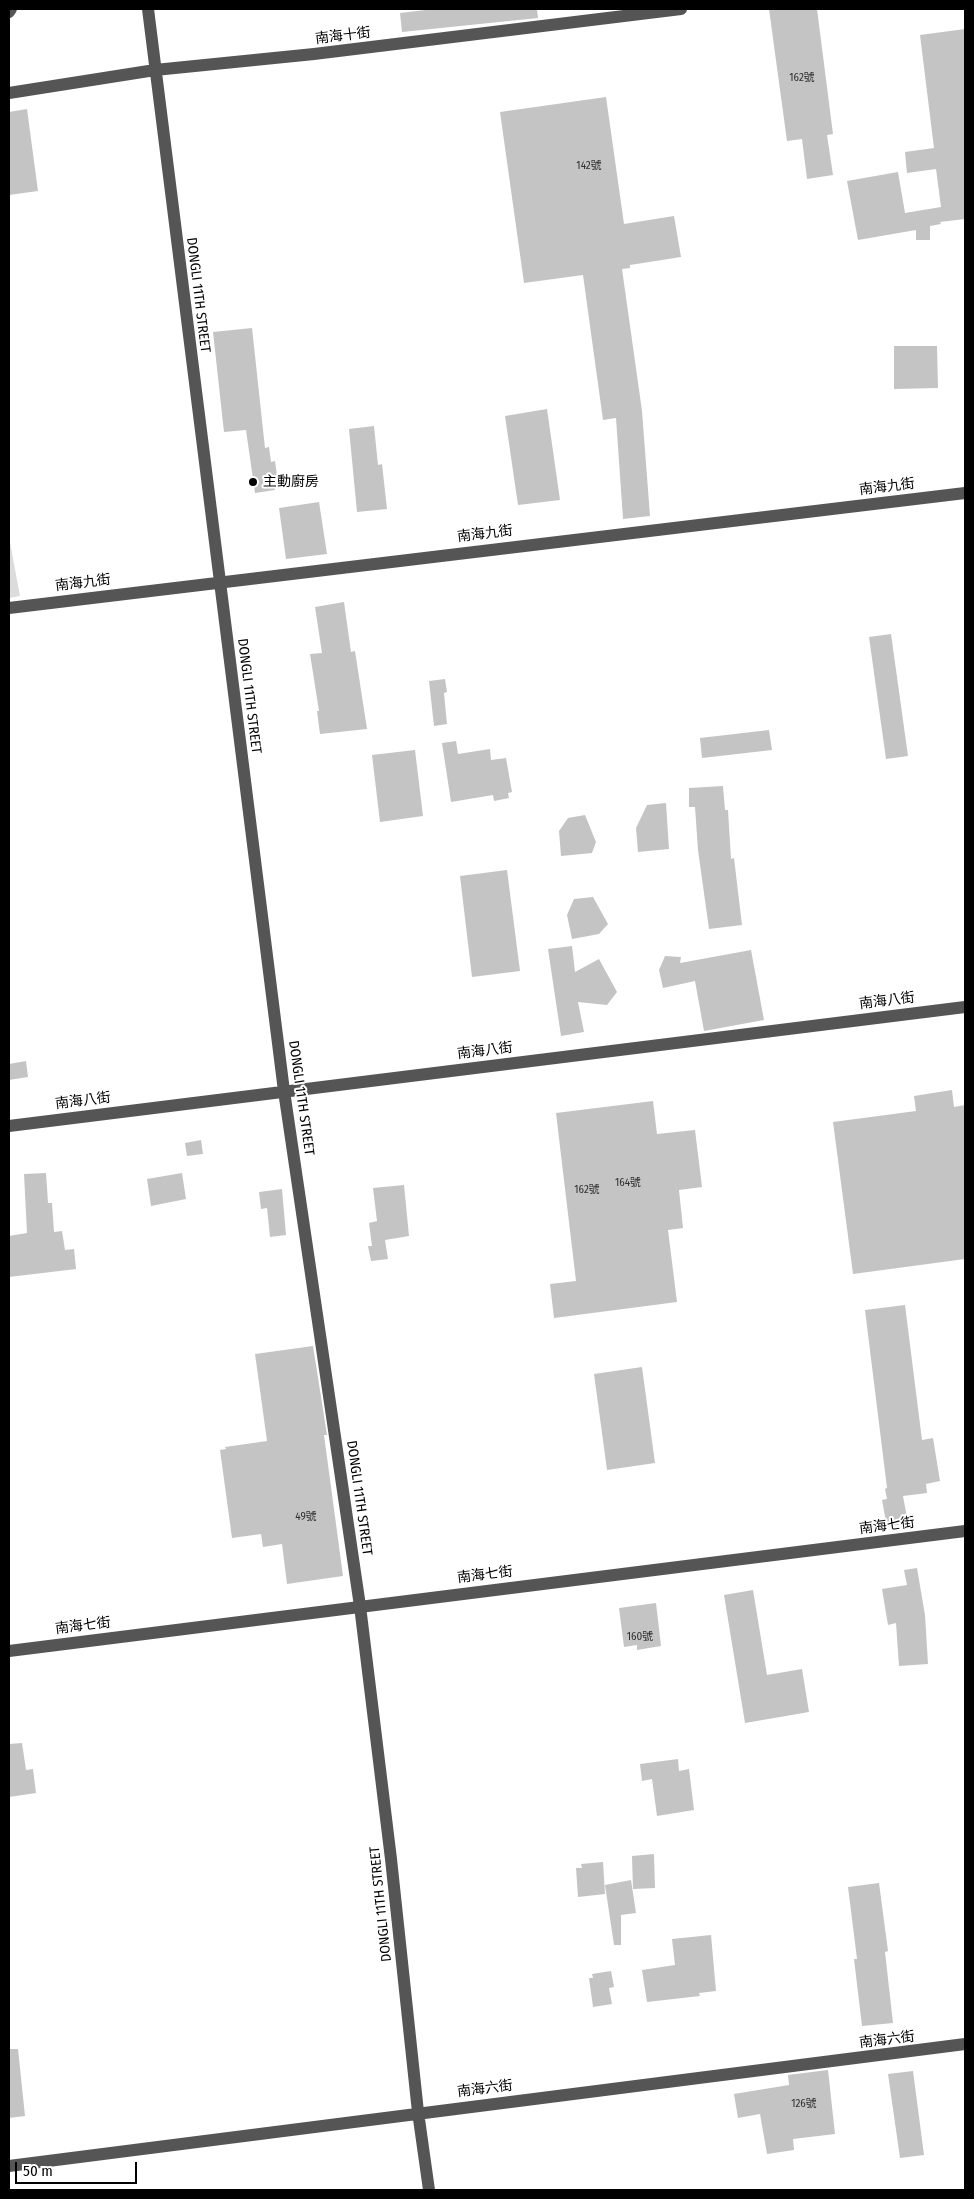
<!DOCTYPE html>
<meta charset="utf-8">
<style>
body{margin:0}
#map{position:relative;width:974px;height:2199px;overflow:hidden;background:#fff;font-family:"Fira Sans Condensed",sans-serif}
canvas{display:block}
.frame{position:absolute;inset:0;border:10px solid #000;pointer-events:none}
.scale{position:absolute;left:15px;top:2162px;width:122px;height:22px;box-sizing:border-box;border:2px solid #000;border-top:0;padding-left:6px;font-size:15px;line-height:18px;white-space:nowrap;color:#000;-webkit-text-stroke:4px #fff;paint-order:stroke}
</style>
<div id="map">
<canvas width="974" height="2199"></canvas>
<div class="frame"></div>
<div class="scale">50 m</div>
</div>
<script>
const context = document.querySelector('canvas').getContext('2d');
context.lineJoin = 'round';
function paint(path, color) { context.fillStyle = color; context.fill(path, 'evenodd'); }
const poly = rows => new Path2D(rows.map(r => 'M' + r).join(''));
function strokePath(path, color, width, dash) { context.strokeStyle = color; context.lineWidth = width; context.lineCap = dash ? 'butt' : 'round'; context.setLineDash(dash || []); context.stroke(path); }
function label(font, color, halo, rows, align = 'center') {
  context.font = font + ' "Fira Sans Condensed","Noto Sans TC",sans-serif'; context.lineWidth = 4; context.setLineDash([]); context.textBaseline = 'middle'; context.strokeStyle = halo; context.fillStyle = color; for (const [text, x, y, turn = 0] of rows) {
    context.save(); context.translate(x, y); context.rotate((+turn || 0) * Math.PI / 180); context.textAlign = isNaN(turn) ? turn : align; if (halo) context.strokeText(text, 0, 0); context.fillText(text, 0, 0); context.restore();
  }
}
paint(poly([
 [9,537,20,596,9,598]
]), '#dcdcdc');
paint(poly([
 [434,9,537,9,538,18,402,32,400,13],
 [769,9,817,9,833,134,827,135,833,175,807,179,802,139,787,141],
 [965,29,965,219,940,222,941,224,930,226,930,240,916,240,916,230,858,240,847,181,898,172,905,213,941,207,936,169,907,173,905,152,934,148,920,35],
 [606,97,624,224,674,216,681,257,630,265,630,268,622,269,642,411,650,516,623,519,616,418,603,420,583,275,524,283,500,112],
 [27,109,38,191,9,195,9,112],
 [252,328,265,448,269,447,271,462,275,461,277,476,273,476,275,490,255,493,246,430,224,432,213,332],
 [894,346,937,346,938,388,894,389],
 [547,409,560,500,518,505,505,416],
 [374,426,378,465,382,464,387,509,357,512,349,429],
 [319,502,327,554,286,559,279,508],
 [344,602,351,652,355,651,367,729,320,734,317,711,319,711,310,654,322,653,315,607],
 [891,634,908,756,886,759,869,637],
 [445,679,447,692,444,693,447,724,434,726,429,681],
 [769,730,772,750,702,758,700,738],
 [456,741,458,754,490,749,491,760,506,758,512,792,508,793,509,798,494,801,493,795,451,802,442,743],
 [415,750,423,816,380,822,372,755],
 [723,786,725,810,728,810,731,859,734,858,742,925,709,929,698,850,695,807,689,807,689,788],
 [666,803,669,849,638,852,636,828,647,805],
 [585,815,596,842,592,853,561,856,559,831,568,818],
 [507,870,520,971,472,977,460,876],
 [593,897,608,924,599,934,572,939,567,915,574,899],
 [572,946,575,972,599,959,617,992,607,1005,578,1002,584,1032,561,1036,548,949],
 [751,950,764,1020,704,1031,695,981,663,988,659,970,665,956,681,957,680,963],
 [26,1061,28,1077,9,1080,9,1064],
 [952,1090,954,1107,965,1105,965,1259,853,1274,833,1122,916,1111,914,1096],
 [653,1101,657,1134,695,1130,702,1187,679,1190,683,1228,668,1230,677,1302,554,1318,550,1284,576,1281,556,1113],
 [201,1140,203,1154,187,1156,185,1143],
 [46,1173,48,1203,52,1203,54,1232,62,1231,65,1250,74,1249,76,1269,9,1277,9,1236,27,1233,24,1174],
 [182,1173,186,1199,151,1206,147,1179],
 [404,1185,409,1236,385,1240,388,1259,371,1261,368,1246,372,1246,369,1223,377,1221,373,1188],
 [282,1189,286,1235,270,1237,267,1208,261,1209,259,1192],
 [905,1305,922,1440,933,1438,940,1481,926,1484,927,1493,903,1496,908,1523,887,1527,882,1500,887,1499,885,1489,887,1488,865,1310],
 [313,1346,327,1435,324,1435,343,1576,287,1584,282,1544,263,1547,261,1534,232,1538,220,1450,226,1449,225,1447,267,1441,255,1354],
 [642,1367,655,1463,607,1470,594,1374],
 [917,1568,925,1615,928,1664,899,1666,896,1623,888,1625,882,1589,907,1585,904,1570],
 [753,1590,767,1675,802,1669,809,1712,745,1723,724,1595],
 [656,1603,661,1646,637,1650,637,1645,624,1647,619,1608],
 [22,1743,26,1770,33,1769,36,1793,9,1797,9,1744],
 [678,1759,679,1771,689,1769,694,1810,657,1816,652,1779,642,1781,640,1764],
 [654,1854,655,1888,633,1889,632,1856],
 [603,1862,605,1894,578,1897,576,1868,582,1868,581,1864],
 [631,1880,636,1913,621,1915,621,1945,614,1945,605,1885],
 [879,1883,888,1951,885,1952,893,2023,862,2026,854,1959,857,1959,848,1887],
 [711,1935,716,1991,699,1993,700,1996,647,2002,642,1970,675,1965,672,1939],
 [611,1971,614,1987,609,1988,612,2004,593,2007,589,1978,593,1978,592,1974],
 [9,2049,18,2049,25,2116,9,2118],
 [828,2070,835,2134,793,2139,794,2150,767,2154,760,2114,738,2118,734,2094,789,2085,788,2075],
 [913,2071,924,2155,900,2158,888,2074]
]), '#c4c4c4');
strokePath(poly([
 [148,9,284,1091,360,1606,391,1859,418,2112,429,2190],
 [9,12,11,9],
 [9,93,155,70,314,54,681,9],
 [9,608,965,493],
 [9,1126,965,1007],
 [9,1651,965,1531],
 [9,2166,965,2044]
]), '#555', 12);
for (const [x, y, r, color] of [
 [253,482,5,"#000"]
]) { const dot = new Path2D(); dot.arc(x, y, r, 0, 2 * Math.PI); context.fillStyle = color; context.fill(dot); strokePath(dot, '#fff', 2); }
label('11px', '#313131', null, [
 ["162號",802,78],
 ["142號",589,166],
 ["164號",628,1183],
 ["162號",587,1190],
 ["49號",306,1517],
 ["160號",640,1637],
 ["126號",804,2104]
]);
label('14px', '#000', '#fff', [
 ["南海十街",343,36,-7],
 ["DONGLI 11TH STREET",198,295,83],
 ["南海九街",887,487,-7],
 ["南海九街",485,534,-7],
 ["南海九街",83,583,-7],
 ["DONGLI 11TH STREET",249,696,83],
 ["南海八街",887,1001,-7],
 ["南海八街",485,1051,-7],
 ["DONGLI 11TH STREET",301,1098,82],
 ["南海八街",83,1101,-7],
 ["DONGLI 11TH STREET",359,1498,82],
 ["南海七街",887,1526,-7],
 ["南海七街",485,1575,-7],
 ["南海七街",83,1626,-7],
 ["DONGLI 11TH STREET",381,1904,-96],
 ["南海六街",887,2040,-7],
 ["南海六街",485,2089,-7]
]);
label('14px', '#000', '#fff', [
 ["主動廚房",263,482]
], 'left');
</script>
